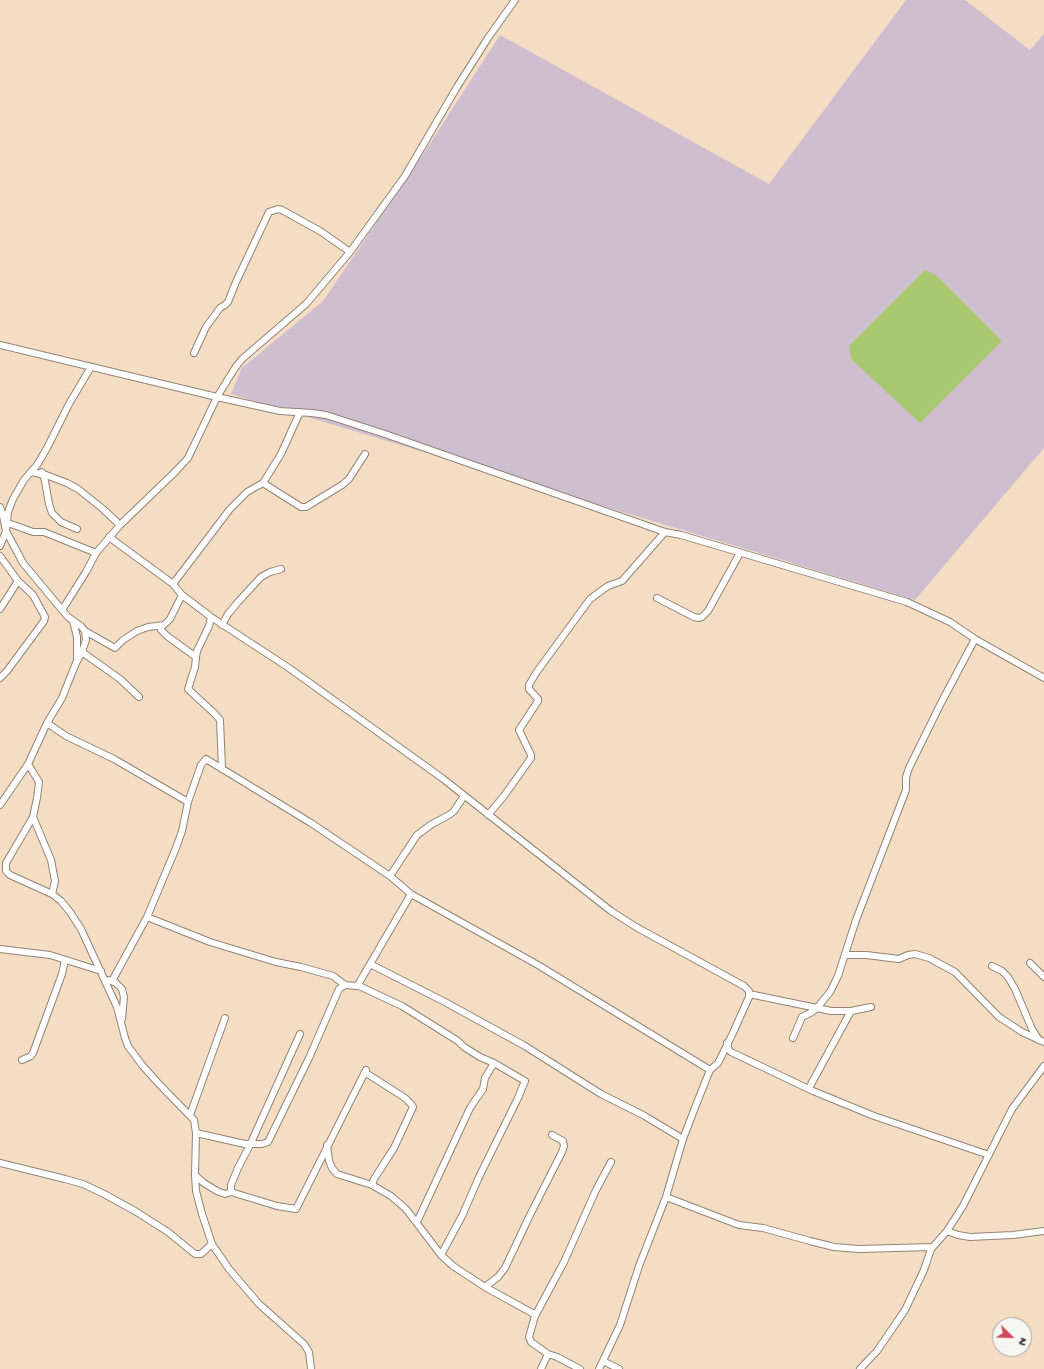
<!DOCTYPE html>
<style>
body{margin:0}
#map{position:relative;width:1044px;height:1369px;overflow:hidden;background:#f4ddc3;font-family:"Gochi Hand",sans-serif}
canvas{display:block}
.north{position:absolute;left:992px;top:1317px;width:40px;height:40px;box-sizing:border-box;background:#f6f6f2;border:1px solid #a5a5a2;border-radius:50%;rotate:113deg;font-size:11px;font-weight:700;line-height:16px;text-align:center;color:#2b2b2b}
.north::after{content:'';display:block;margin:auto;width:14px;height:18px;background:#d1495b;clip-path:polygon(50% 0,100% 100%,50% 72%,0 100%)}
</style>
<div id="map">
<canvas width="1044" height="1369"></canvas>
<div class="north">N</div>
</div>
<script>
const context = document.querySelector('canvas').getContext('2d');
context.lineJoin = 'round';
function paint(path, color) { context.fillStyle = color; context.fill(path, 'evenodd'); }
const poly = rows => new Path2D(rows.map(r => 'M' + r).join(''));
function strokePath(path, color, width, dash) { context.strokeStyle = color; context.lineWidth = width; context.lineCap = dash ? 'butt' : 'round'; context.setLineDash(dash || []); context.stroke(path); }
paint(poly([
 [906,0,965,0,1030,50,1044,34,1044,448,915,600,231,394,242,368,323,301,420,159,500,35,769,184]
]), '#cfbdd0');
paint(poly([
 [925,270,937,276,1002,341,920,423,851,359,849,346]
]), '#a9c76f');
const street = poly([
 [0,345,217,397,280,411,312,413,326,415,385,434,665,532,681,535,907,602,950,622,975,639,1044,678],
 [194,353,206,327,220,308,225,305,228,302,236,282,269,212,278,209,282,210,320,231,350,252],
 [31,472,46,475,67,483,78,489,103,509,120,525],
 [42,472,45,481,49,504,52,513,61,522,77,529],
 [263,483,301,507,306,507,342,485,349,479,365,454],
 [0,507,3,516,6,531,23,563,62,610],
 [8,523,33,532,44,532,96,553],
 [109,537,173,584,182,595,211,617,289,668,442,778,611,911,636,927,744,986,749,991,749,997,732,1035,718,1063,710,1070,696,1105,683,1139,666,1197,639,1266,620,1325,599,1369],
 [0,546,6,531,8,512,13,499,24,480,37,465,47,448,69,404,91,367],
 [0,556,18,581,33,595,45,617,44,621,7,671,0,678],
 [173,584,230,509,247,492,263,483,281,454,300,412],
 [657,598,694,617,699,618,702,617,708,611,740,553],
 [0,609,18,581],
 [73,621,77,637,77,659],
 [222,625,228,614,238,602,261,577,270,572,281,569],
 [161,627,161,630,167,636,196,657,195,667,188,689,215,714,220,720,222,769],
 [85,631,115,648,123,640,137,631,148,627,164,625,170,619,182,595],
 [82,652,120,679,139,697],
 [196,657,197,651,209,626,211,617],
 [47,723,66,736,114,759,188,802],
 [28,764,39,782,37,798,33,817,6,863,6,871,10,875,52,894,61,901,70,912,81,929,117,1007,125,1038,128,1046,142,1065,158,1083,194,1120,196,1133,195,1175,196,1191,202,1214,212,1244,229,1269,259,1304,304,1344,309,1352,311,1369],
 [0,805,28,764,47,723,62,698,76,663,82,652,86,640,85,631,81,626,68,617,62,610,86,572,96,553,120,525,175,472,188,458,217,397,235,368,242,359,306,304,350,252,405,176,457,87,488,38,515,0],
 [488,815,504,796,531,758,531,755,519,730,538,701,538,699,529,689,529,685,536,673,590,599,608,586,622,581,665,532],
 [33,817,51,860,55,881,52,894],
 [390,876,417,835,432,824,449,815,454,811,464,796],
 [147,917,210,942,276,962,301,967,333,976,345,985],
 [0,949,50,955,101,971],
 [845,955,866,955,899,959,908,955,915,954,929,958,955,972,999,1017,1022,1032,1044,1042],
 [1030,963,1044,977],
 [370,964,445,1002,525,1046,601,1094,643,1115,683,1139],
 [992,966,1002,971,1008,977,1015,989,1032,1029,1039,1040],
 [109,980,116,983,122,989,124,997,122,1019],
 [112,981,147,917,176,848,182,831,188,802,201,765,206,759,311,823,390,876,411,894,538,965,710,1070],
 [357,985,402,1006,458,1041,464,1047,480,1057,494,1063,525,1081,518,1098,479,1177,462,1216,441,1255],
 [749,994,817,1008,831,1011,851,1011],
 [793,1038,802,1017,812,1012,817,1008,830,992,838,976,856,920,906,790,906,777,909,768,941,703,975,639],
 [727,1043,729,1050,731,1052,813,1091,874,1116,989,1155],
 [22,1060,31,1056,33,1053,62,974,65,960],
 [809,1088,851,1011,871,1007],
 [190,1115,225,1018],
 [196,1133,245,1144,262,1144,268,1142,309,1058,339,989,345,985,356,986,359,983,411,894],
 [327,1145,329,1161,332,1168,337,1174,372,1185],
 [0,1163,65,1179,83,1184,104,1194,135,1211,168,1232,195,1254,201,1254,212,1244],
 [195,1175,204,1183,217,1191,225,1194,231,1192,277,1206,296,1209,366,1070,366,1073,405,1098,411,1104,413,1107,394,1148,374,1179,372,1185,391,1196,406,1209,441,1255,453,1266,485,1287,534,1314,535,1316,529,1337,531,1342,548,1354,557,1357,580,1369],
 [231,1192,231,1185,238,1168,250,1145,300,1034],
 [666,1197,739,1225,763,1228,810,1241,834,1247,859,1249,932,1247],
 [417,1222,470,1108,483,1089,485,1078,494,1063],
 [947,1231,958,1235,970,1237,1013,1235,1044,1231],
 [485,1287,498,1277,505,1268,530,1215,562,1152,564,1146,563,1141,552,1135],
 [535,1316,564,1262,596,1190,611,1162],
 [603,1361,619,1369],
 [541,1369,548,1354],
 [860,1369,877,1351,905,1310,924,1270,931,1249,947,1231,963,1206,1012,1109,1044,1066]
]);
strokePath(street, '#908477', 8);
strokePath(street, '#fff', 6);
</script>
